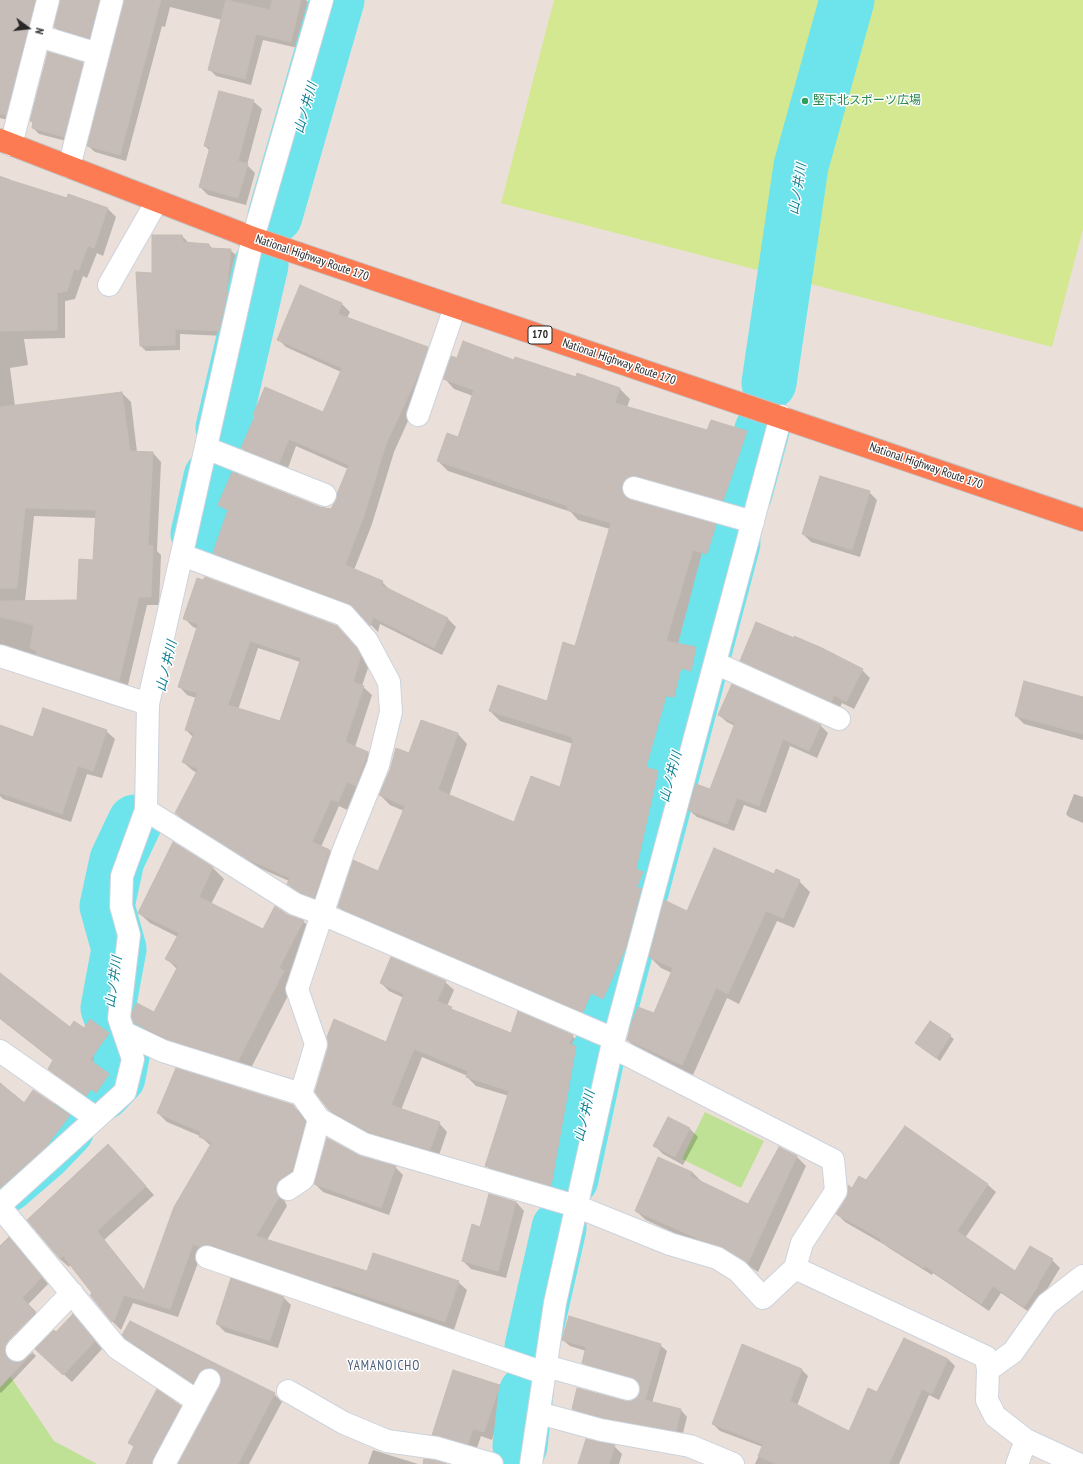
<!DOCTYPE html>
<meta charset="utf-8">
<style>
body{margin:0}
#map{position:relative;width:1083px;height:1464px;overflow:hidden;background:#eae0d9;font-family:"PT Sans Narrow",sans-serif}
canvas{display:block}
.north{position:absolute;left:8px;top:8px;width:40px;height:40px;-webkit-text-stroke:3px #fff;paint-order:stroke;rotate:105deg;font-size:11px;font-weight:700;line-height:16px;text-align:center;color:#282828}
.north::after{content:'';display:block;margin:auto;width:14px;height:18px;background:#282828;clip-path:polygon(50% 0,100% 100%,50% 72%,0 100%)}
</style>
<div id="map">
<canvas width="1083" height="1464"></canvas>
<div class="north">N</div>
</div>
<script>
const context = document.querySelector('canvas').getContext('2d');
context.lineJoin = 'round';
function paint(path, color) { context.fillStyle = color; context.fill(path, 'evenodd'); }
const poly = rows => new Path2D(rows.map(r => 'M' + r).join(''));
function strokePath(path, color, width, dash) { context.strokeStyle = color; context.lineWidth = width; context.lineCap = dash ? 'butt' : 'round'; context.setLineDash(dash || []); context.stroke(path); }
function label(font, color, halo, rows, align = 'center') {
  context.font = font + ' "PT Sans Narrow","Noto Sans JP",sans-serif'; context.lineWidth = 3; context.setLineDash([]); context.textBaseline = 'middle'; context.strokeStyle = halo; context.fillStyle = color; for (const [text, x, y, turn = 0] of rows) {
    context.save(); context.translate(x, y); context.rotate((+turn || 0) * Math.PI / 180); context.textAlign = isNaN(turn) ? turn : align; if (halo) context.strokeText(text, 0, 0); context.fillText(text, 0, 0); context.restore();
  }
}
paint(poly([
 [705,1112,764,1141,741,1188,682,1159],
 [0,1361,54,1441,97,1464,0,1464]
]), '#bee196');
paint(poly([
 [554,0,1083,0,1083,229,1052,347,501,203]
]), '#d4e891');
paint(poly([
 [0,0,45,0,12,121,0,118],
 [61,0,108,0,96,44,62,34,55,27],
 [125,0,306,0,308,2,298,48,263,40,251,85,216,76,209,69,222,20,170,7,165,27,162,26,126,161,95,152,88,146],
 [82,63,88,69,70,142,39,134,33,128,34,124,31,121],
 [253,101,262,109,247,165,255,173,246,205,208,195,200,187,210,151,205,146],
 [0,176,9,179,12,182,68,199,69,195,108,209,116,217,103,256,97,253,87,278,83,276,75,299,65,301,65,338,24,339,28,365,10,368,15,406,122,393,131,402,137,452,153,453,161,462,157,551,161,555,159,605,147,605,127,689,45,663,39,656,0,646],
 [34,516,97,518,94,561,78,601,25,601],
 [182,236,188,242,188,244,209,245,214,250,230,250,236,255,231,305,225,336,180,334,180,350,146,351,141,346,153,274],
 [342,304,350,312,347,318,427,348,435,356,427,379,394,452,372,524,354,570,382,582,390,590,448,619,456,627,442,655,380,624,378,632,357,611,222,561,214,553,227,513,219,505,320,508,332,511,337,500,348,469,296,446,287,471,250,456,242,448,323,413,341,372,286,347,278,339],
 [458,360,514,361,577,378,578,375,620,389,630,399,627,407,708,431,746,432,756,442,733,510,631,495,631,501,715,525,725,535,717,563,703,559,678,645,695,648,705,658,701,680,690,678,684,707,676,705,657,771,668,781,646,877,652,883,613,1008,601,1002,593,1021,349,917,339,907,379,872,404,811,390,805,380,795,410,754,422,722,458,734,467,744,449,796,515,823,561,788,573,744,500,721,490,711,548,702,576,647,610,529,578,520,571,512,448,471,438,461,459,438,473,396,454,389,445,379],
 [869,492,877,500,860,557,811,542,803,534],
 [184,618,360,652,369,665,362,686,372,695,355,747,368,752,376,761,365,793,356,789,347,810,339,806,321,847,330,851,339,859,323,906,310,901,296,892,288,884,289,881,255,866,185,822,176,813,197,773,192,770,183,762,193,737,186,730,196,698,187,695,179,686,198,629,193,627],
 [258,648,300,662,281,723,238,710],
 [741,660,862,670,870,678,854,709,842,703,839,709,749,668],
 [1083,698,1083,740,1024,724,1016,716],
 [719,715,820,725,828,733,817,758,790,746,766,813,744,805,734,831,697,817,689,810,711,791,735,726,727,722],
 [0,726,34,738,106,731,115,739,102,778,87,774,71,822,3,799,0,796],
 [1074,794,1083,797,1083,823,1069,817,1066,814],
 [174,844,213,868,224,879,211,904,264,930,288,916,303,921,314,932,295,982,249,1072,146,1034,135,1023,155,1014,177,969,167,959,178,937,150,923,139,913],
 [799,881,810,892,794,928,777,921,739,1004,727,998,693,1075,639,1051,628,1040,654,1015,672,973,661,968,650,957,687,912],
 [0,975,70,1028,84,1029,108,1033,113,1039,96,1065,114,1080,102,1097,97,1094,92,1100,54,1074,49,1069,54,1061,0,1019],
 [445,982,454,990,447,1006,455,1011,511,1034,572,1036,581,1044,578,1049,584,1055,559,1193,495,1175,487,1166,509,1096,476,1086,467,1077,468,1076,422,1057,401,1110,439,1123,447,1132,438,1158,378,1140,337,1118,328,1109,386,1043,404,998,389,991,381,983],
 [930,1022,954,1039,940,1061,916,1043],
 [0,1083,25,1103,34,1091,70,1116,75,1121,50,1153,0,1196],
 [293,1106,302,1114,313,1131,285,1192,284,1199,287,1206,267,1240,368,1273,458,1282,467,1290,454,1330,202,1252,178,1317,133,1303,121,1330,112,1321,93,1293,71,1264,69,1267,60,1259,116,1154,154,1195,104,1240,145,1291,211,1146,200,1136,167,1122,158,1113],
 [668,1118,690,1129,698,1137,683,1165,663,1154,655,1146],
 [905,1127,988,1185,996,1192,965,1238,1015,1272,1052,1260,1060,1268,1032,1314,1001,1293,989,1311,933,1273,932,1275,889,1248,885,1245,845,1222,837,1214,852,1189,867,1181],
 [796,1156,806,1166,758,1272,734,1257,709,1249,646,1220,636,1211,658,1158,692,1172,702,1182,749,1205],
 [360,1157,395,1167,403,1175,389,1215,323,1192,315,1184],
 [490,1195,516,1202,524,1211,506,1278,471,1269,463,1261,481,1228],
 [16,1245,48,1284,13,1320,0,1307,0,1247],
 [283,1297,291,1305,278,1348,225,1332,217,1324],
 [35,1313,43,1321,22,1342,15,1335],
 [130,1322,274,1394,282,1402,249,1464,216,1464,221,1376,216,1375,201,1390,174,1371,134,1346,126,1338],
 [80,1323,102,1349,72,1382,45,1357,56,1333],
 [905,1339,948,1359,955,1366,939,1400,929,1395,899,1464,755,1464,763,1447,720,1431,713,1424,802,1370,808,1376,797,1406,850,1433,878,1394],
 [563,1340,660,1345,667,1351,652,1403,681,1410,687,1417,682,1437,579,1415,573,1409,632,1402,637,1399,641,1392,641,1385,639,1383,590,1369,583,1363,586,1351,570,1346],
 [7,1344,10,1347,8,1352,9,1358,13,1363,21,1363,33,1353,36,1356,1,1393,0,1392,0,1352],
 [499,1385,507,1393,492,1440,481,1436,476,1451,441,1442,433,1434],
 [181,1406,189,1414,162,1464,128,1464,135,1448,129,1442],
 [614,1446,622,1454,619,1464,579,1464],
 [373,1450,418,1464,368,1464]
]), '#0003');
strokePath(poly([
 [275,216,337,0],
 [769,383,801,166,847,0],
 [223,428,261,265],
 [745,493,762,430],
 [198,534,211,477],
 [610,1010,733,543],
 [103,1093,118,1077,123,1051,108,1008,119,949,107,906,117,860,135,822],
 [571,1179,598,1053],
 [7,1185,44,1153,67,1129],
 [532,1347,559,1228],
 [520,1446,526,1393]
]), '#6de3ec', 55);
const building = poly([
 [0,0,35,0,6,115,0,114,0,0],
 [60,0,99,0,89,38,54,27,60,0],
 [124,0,161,0,120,155,87,146,124,0],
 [226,0,270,10,272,0,301,0,291,42,256,34,245,79,208,70,226,0],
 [48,52,83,62,64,137,32,128,33,122,30,121,48,52],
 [219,91,254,100,238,161,248,164,238,198,199,187,210,147,204,146,219,91],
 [0,177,67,198,68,194,108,208,94,248,88,246,79,270,74,269,67,291,57,293,57,330,0,331,0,177],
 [152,235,182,235,183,242,209,244,209,248,231,249,226,299,219,331,175,329,175,345,140,346,136,272,152,273,152,235],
 [300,285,342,303,338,314,428,347,420,371,386,444,364,516,345,565,383,581,381,585,448,618,434,648,373,617,370,626,353,607,348,603,213,553,228,510,218,505,232,472,320,507,331,509,336,500,337,494,349,465,289,439,279,463,241,448,255,416,253,415,265,387,323,412,342,368,277,340,300,285],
 [463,341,514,360,515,357,576,377,577,373,620,388,615,403,707,430,711,420,747,431,723,501,637,476,631,476,626,479,622,485,622,491,625,496,631,500,716,524,707,554,693,550,666,641,696,647,691,671,681,668,674,697,666,696,646,767,658,771,636,869,643,872,637,887,641,889,626,947,603,999,591,993,583,1012,338,907,353,860,378,871,405,806,379,795,390,770,396,748,409,753,421,720,458,733,438,790,514,822,531,776,560,787,573,740,572,740,572,737,489,711,498,685,547,701,563,642,575,646,611,523,567,510,568,506,437,461,447,433,458,437,474,390,443,379,451,356,457,358,463,341],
 [122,392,130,451,153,452,148,545,153,546,151,597,139,597,119,681,36,654,37,651,30,648,34,625,0,617,0,601,77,600,79,559,93,560,96,510,25,508,17,588,0,588,0,407,122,392],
 [820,476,870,491,852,550,802,534,820,476],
 [205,577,337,626,357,648,361,656,353,682,364,686,345,742,368,752,356,786,347,782,338,802,331,799,312,842,330,850,314,898,301,893,287,884,290,878,245,858,175,813,198,769,182,762,194,733,185,730,197,693,178,687,198,624,183,619,197,578,203,580,205,577],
 [250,641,301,658,280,721,228,705,250,641],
 [756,622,794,638,794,636,822,648,863,669,846,702,834,695,831,702,740,661,756,622],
 [1024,681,1083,697,1083,734,1015,716,1024,681],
 [732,684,821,725,809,751,783,739,759,806,737,798,727,824,688,810,696,784,710,789,735,723,718,715,732,684],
 [43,708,107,730,93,771,78,766,62,814,0,793,0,725,33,737,43,708],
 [173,842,213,867,199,897,263,929,275,906,288,915,304,920,279,968,284,971,238,1061,168,1039,134,1023,132,1017,132,1012,137,1003,154,1012,178,966,165,959,179,933,138,913,173,842],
 [714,848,774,874,776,869,800,880,783,918,766,911,728,994,716,988,682,1065,627,1040,632,1022,638,1007,654,1013,673,968,649,957,664,900,687,911,714,848],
 [391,957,446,981,437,1001,452,1007,451,1009,511,1033,518,1011,573,1035,569,1044,576,1046,551,1186,485,1166,509,1091,466,1077,468,1071,414,1049,391,1105,440,1122,430,1150,369,1132,328,1109,315,1092,328,1048,327,1037,334,1019,386,1042,404,994,380,983,391,957],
 [0,973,70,1027,74,1021,84,1028,90,1019,109,1033,90,1060,109,1074,96,1093,91,1089,86,1096,48,1069,53,1060,0,1018,0,973],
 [930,1021,951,1035,936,1058,915,1043,930,1021],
 [176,1068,293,1105,305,1122,292,1171,281,1179,277,1183,276,1190,279,1197,256,1236,367,1271,373,1253,459,1281,445,1322,333,1285,332,1287,211,1245,205,1245,200,1247,193,1244,170,1309,124,1295,115,1319,112,1322,90,1295,92,1293,63,1256,60,1259,27,1220,108,1144,146,1186,97,1231,144,1290,174,1207,212,1142,199,1137,201,1132,157,1113,176,1068],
 [0,1083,24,1103,33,1090,70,1115,45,1148,0,1188,0,1083],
 [668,1117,690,1128,675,1157,653,1146,668,1117],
 [905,1126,988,1184,957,1231,1015,1271,1030,1246,1053,1259,1037,1286,1038,1286,1024,1307,993,1286,981,1304,925,1266,924,1268,880,1241,881,1239,836,1214,847,1197,848,1185,852,1188,859,1176,866,1180,905,1126],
 [327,1138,360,1156,396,1166,381,1208,314,1184,327,1138],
 [779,1147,797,1156,748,1263,723,1247,699,1239,635,1211,658,1157,692,1172,690,1176,748,1204,779,1147],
 [489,1194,516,1202,498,1271,462,1261,472,1224,480,1227,489,1194],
 [9,1237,42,1277,22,1298,36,1312,8,1341,5,1347,5,1354,8,1359,14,1362,21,1362,33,1352,0,1387,0,1246,9,1237],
 [231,1278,284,1297,270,1341,216,1324,231,1278],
 [73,1314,95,1341,63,1375,35,1349,54,1330,56,1332,73,1314],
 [569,1316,661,1344,645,1400,681,1409,676,1431,604,1418,572,1409,577,1388,625,1401,631,1401,637,1398,640,1393,640,1386,637,1381,631,1377,582,1363,586,1347,562,1340,569,1316],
 [130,1321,275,1393,238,1464,178,1464,220,1386,221,1380,220,1374,215,1369,208,1368,203,1369,198,1374,193,1383,169,1367,169,1366,125,1339,122,1335,130,1321],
 [904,1338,948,1359,932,1394,922,1389,889,1464,776,1464,758,1456,763,1444,712,1424,742,1344,802,1369,790,1401,849,1431,868,1388,877,1392,904,1338],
 [453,1370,500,1385,484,1432,473,1429,468,1444,432,1435,453,1370],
 [157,1389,181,1406,153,1458,152,1464,126,1464,134,1446,128,1443,157,1389],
 [586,1439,615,1445,609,1464,578,1464,586,1439],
 [424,1459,434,1460,447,1464,423,1464,424,1459]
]);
paint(building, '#c6bdb9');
strokePath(building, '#c5bcb3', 1);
const minor = poly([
 [39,36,98,54],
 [11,145,48,0],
 [69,167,112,0],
 [109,285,157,201],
 [418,415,455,307],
 [206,448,325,495],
 [634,488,753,522],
 [182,555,344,615,367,641,389,682,391,712,378,765,343,852,297,989,316,1044,301,1094,319,1119,364,1144,576,1206,670,1244,717,1258,738,1271,763,1298,795,1268],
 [0,656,148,704],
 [715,663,839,719],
 [146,810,295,904,322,914,614,1039],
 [125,1033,163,1051,301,1094],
 [612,1047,833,1160,836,1191,802,1243,795,1268,986,1357,988,1370,987,1400,995,1416,1026,1440,1078,1464],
 [0,1051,96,1118],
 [288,1189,303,1179,319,1119],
 [0,1205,125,1092,133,1059,119,1018,129,935,121,906,122,876,146,810,148,704,253,238,322,0],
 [0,1207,117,1348,197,1401],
 [207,1257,544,1373],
 [17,1350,72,1293],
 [546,1366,628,1389],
 [988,1370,1013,1352,1047,1304,1083,1276],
 [288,1391,344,1423,387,1441,437,1448,492,1464],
 [539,1413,601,1430,690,1446,733,1464],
 [164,1464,209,1380],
 [531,1464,555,1303,612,1047,781,416],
 [1017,1464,1026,1440]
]);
const highway = poly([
 [0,140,253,238,1083,520]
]);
strokePath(minor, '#ccd3dd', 24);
strokePath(highway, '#c3c3c3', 24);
strokePath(minor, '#fff', 22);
strokePath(highway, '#fc7b53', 22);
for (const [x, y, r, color] of [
 [805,101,4,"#2e9e5b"]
]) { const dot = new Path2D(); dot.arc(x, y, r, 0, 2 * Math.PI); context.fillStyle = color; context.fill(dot); strokePath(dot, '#fff', 1.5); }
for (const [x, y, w] of [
 [540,335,24]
]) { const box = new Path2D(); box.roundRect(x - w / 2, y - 9, w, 18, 3); context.fillStyle = '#fff'; context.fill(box); strokePath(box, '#282828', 1); }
label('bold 11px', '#282828', null, [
 ["170",540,335]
]);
label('12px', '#27864d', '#fff', [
 ["堅下北スポーツ広場",813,101]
], 'left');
label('12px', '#282828', '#fff', [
 ["National Highway Route 170",312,258,19],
 ["National Highway Route 170",619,362,19],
 ["National Highway Route 170",926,466,19]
]);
label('italic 13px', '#0f8195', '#fff', [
 ["山ノ井川",306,108,-74],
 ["山ノ井川",798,189,-81],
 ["山ノ井川",167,666,-77],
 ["山ノ井川",671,777,-75],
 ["山ノ井川",114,982,-82],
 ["山ノ井川",585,1116,-77]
]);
context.letterSpacing = '1px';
label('13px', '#495b77', '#fff', [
 ["YAMANOICHO",384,1366]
]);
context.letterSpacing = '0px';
</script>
